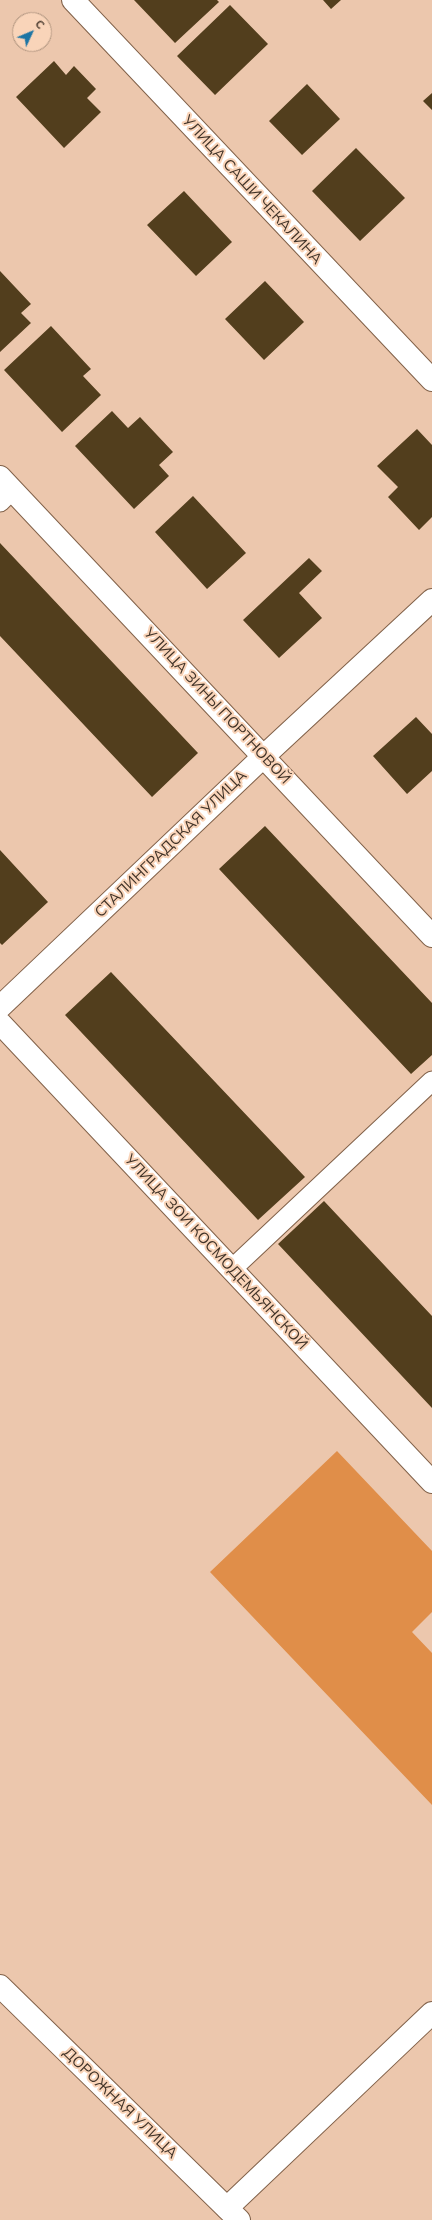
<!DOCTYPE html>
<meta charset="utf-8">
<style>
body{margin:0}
#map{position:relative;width:432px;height:2220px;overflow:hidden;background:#ecc7ad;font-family:Mulish,sans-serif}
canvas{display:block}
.north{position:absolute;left:12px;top:12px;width:40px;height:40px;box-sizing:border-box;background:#f9d4b9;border:1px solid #af947f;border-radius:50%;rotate:46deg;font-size:11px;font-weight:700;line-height:16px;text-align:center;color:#413328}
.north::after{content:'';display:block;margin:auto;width:14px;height:18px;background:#1d75a4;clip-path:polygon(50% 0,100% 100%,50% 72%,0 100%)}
</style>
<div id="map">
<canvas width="432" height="2220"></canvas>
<div class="north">С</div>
</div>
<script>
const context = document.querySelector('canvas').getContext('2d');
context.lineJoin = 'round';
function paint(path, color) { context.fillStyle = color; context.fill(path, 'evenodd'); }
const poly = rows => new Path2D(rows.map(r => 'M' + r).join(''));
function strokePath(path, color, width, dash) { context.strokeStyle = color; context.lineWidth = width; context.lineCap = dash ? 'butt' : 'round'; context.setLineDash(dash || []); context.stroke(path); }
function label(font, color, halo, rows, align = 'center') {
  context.font = font + ' Mulish,sans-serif'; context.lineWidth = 4; context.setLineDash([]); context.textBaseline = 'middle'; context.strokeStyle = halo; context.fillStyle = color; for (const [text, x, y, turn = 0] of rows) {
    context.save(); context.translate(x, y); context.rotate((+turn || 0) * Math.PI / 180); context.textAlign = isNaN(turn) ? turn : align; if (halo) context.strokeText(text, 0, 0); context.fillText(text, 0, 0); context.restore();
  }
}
paint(poly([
 [337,1451,432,1551,432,1612,412,1632,432,1653,432,1805,210,1572]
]), '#e08e49');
paint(poly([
 [134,0,217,0,219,2,175,43],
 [323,0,341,0,331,9],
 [230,5,268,44,215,95,177,56],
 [54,61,66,75,74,66,96,89,87,98,101,112,64,148,16,97],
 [307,84,340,119,302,155,269,121],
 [432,93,432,110,423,101],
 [356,148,405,198,360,241,312,191],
 [184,191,232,242,196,276,147,225],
 [0,271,31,304,21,313,31,323,0,352],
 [265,281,304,322,264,360,225,319],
 [51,326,91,369,83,376,101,395,62,432,4,370],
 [112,411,128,428,140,417,173,452,159,465,169,476,134,509,75,446],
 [417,429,432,445,432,517,419,530,388,497,398,487,377,466],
 [193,496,246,553,207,589,155,532],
 [0,543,198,753,152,797,0,636],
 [309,558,322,571,299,593,322,618,279,658,243,620],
 [416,717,432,734,432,771,407,794,373,756],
 [265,826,432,1003,432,1055,411,1074,219,869],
 [0,850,48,902,2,945,0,943],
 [111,972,305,1177,258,1220,65,1015],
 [324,1201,432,1316,432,1408,278,1244]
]), '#523e1d');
const lane = poly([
 [0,502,12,490],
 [232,1269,432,1081]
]);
const street = poly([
 [73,0,432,380],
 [0,477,432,936],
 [0,1007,264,756,432,600],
 [0,1023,432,1482],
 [227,2208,432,2013]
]);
const secondary = poly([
 [0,1986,239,2220]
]);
strokePath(lane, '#816149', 21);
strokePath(street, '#816149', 24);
strokePath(secondary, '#816149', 24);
strokePath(lane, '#fff', 19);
strokePath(street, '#fff', 22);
strokePath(secondary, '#fff', 22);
label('15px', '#413328', '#f9d4b9', [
 ["УЛИЦА САШИ ЧЕКАЛИНА",252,190,47],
 ["УЛИЦА ЗИНЫ ПОРТНОВОЙ",217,706,47],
 ["СТАЛИНГРАДСКАЯ УЛИЦА",171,844,-44],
 ["УЛИЦА ЗОИ КОСМОДЕМЬЯНСКОЙ",216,1252,47],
 ["ДОРОЖНАЯ УЛИЦА",120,2103,44]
]);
</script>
